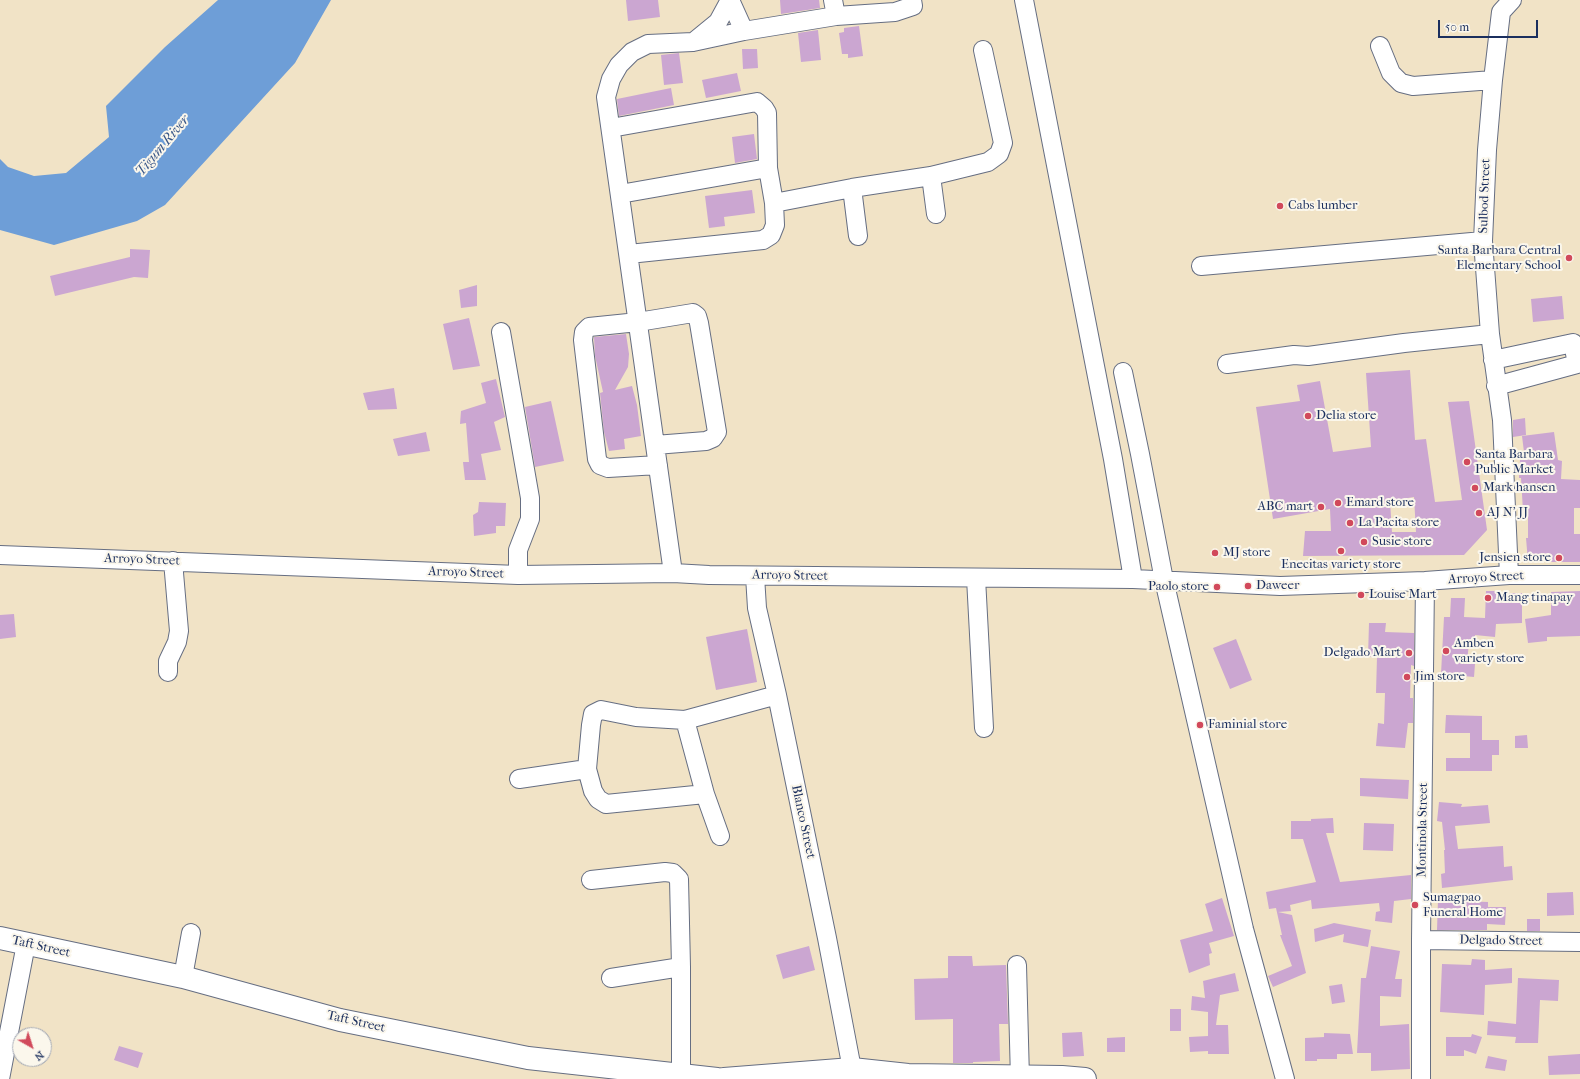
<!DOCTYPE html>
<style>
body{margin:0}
#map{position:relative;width:1580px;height:1079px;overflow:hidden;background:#f1e3c6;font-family:"IM FELL French Canon",serif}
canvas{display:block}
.north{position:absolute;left:12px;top:1027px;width:40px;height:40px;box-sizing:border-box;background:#fbf7ec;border:1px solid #a1a7b3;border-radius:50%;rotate:141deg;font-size:11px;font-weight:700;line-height:16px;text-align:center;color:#1b2f5e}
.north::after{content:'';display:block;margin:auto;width:14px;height:18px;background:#d1495b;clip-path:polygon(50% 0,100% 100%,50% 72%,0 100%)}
.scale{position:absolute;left:1438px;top:20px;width:100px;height:18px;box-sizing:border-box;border:2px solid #1b2f5e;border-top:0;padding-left:5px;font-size:12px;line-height:14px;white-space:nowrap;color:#1b2f5e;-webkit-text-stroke:3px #fbf7ec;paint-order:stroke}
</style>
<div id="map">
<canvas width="1580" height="1079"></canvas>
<div class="north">N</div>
<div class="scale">50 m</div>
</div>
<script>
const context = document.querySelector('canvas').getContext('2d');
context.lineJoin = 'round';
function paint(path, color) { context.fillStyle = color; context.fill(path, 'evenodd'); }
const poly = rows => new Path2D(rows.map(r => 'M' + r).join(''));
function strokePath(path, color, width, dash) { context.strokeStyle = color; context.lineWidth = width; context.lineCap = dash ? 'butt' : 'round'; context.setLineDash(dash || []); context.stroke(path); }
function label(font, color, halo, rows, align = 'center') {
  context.font = font + ' "IM FELL French Canon",serif'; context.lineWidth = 4; context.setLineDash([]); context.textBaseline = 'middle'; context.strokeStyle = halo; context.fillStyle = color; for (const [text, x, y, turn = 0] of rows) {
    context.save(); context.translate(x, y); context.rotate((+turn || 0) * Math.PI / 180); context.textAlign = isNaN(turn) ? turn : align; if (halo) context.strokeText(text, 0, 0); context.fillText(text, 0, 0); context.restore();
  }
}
paint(poly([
 [218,0,331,0,295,63,165,205,137,221,54,245,0,230,0,159,8,167,34,176,66,173,109,137,106,106,165,47]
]), '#6e9ed7');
paint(poly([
 [626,0,658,0,660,17,628,21],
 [780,0,819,0,820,8,781,14],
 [859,26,863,56,848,58,848,54,842,54,839,33,844,32,844,28],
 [818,30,821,60,801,62,798,33],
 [742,49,757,49,758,68,743,69],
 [679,53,683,83,664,85,661,55],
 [737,73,741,91,706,98,702,80],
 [671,88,674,105,619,116,617,99],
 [754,134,757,159,735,163,732,137],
 [752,190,755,213,724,217,725,226,709,228,705,196],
 [130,249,150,250,148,278,134,277,55,296,50,276,130,257],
 [477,285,477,306,461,308,459,290],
 [1562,296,1564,319,1533,322,1531,299],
 [469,318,480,366,453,370,443,324],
 [626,334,629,354,628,367,615,390,632,386,637,405,641,436,624,439,625,449,609,451,604,432,600,393,603,392,595,356,594,337],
 [1410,370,1415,440,1426,439,1435,502,1462,500,1448,402,1469,401,1487,530,1464,555,1303,556,1305,531,1331,531,1330,509,1273,519,1256,407,1300,401,1297,385,1320,381,1333,452,1371,447,1366,373],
 [1414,497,1416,532,1392,532,1390,501],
 [496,379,505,417,494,422,501,450,481,454,486,480,465,480,463,462,469,462,466,423,460,424,461,411,486,403,481,383],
 [394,388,397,409,368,410,363,393],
 [551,401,564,461,535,467,525,407],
 [1525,418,1526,435,1513,437,1513,420],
 [426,432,430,451,398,456,393,439],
 [1554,432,1558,460,1562,461,1561,479,1580,480,1580,508,1574,508,1574,534,1580,534,1580,562,1548,562,1548,560,1528,562,1526,538,1528,538,1528,511,1523,511,1521,478,1519,478,1520,460,1525,460,1522,436],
 [479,502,506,503,505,526,496,526,496,533,474,536,473,515,478,512],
 [1486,591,1500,591,1500,593,1522,593,1522,623,1496,624,1495,637,1475,635,1475,642,1469,642,1467,663,1475,664,1474,677,1441,674,1444,617,1450,617,1451,598,1465,598,1464,617,1485,618],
 [1580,591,1580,636,1547,637,1547,641,1528,643,1525,619,1551,615,1551,592],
 [14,614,16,637,0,639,0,615],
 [1369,623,1386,623,1385,632,1414,633,1414,666,1411,665,1410,698,1413,698,1413,723,1408,723,1405,748,1376,746,1378,723,1384,724,1385,693,1376,693,1377,657,1368,657],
 [747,629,757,682,716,690,706,637],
 [1236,639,1252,680,1230,689,1213,648],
 [1446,715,1482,716,1482,740,1499,740,1499,755,1492,755,1492,771,1446,771,1446,758,1470,758,1470,733,1445,733],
 [1527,735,1528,748,1515,748,1515,736],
 [1360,778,1409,780,1408,799,1360,796],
 [1439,802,1462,804,1461,807,1488,805,1490,823,1455,826,1458,849,1503,846,1504,867,1512,866,1513,880,1442,888,1441,874,1445,873,1444,850,1445,850,1442,822,1437,821],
 [1333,818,1334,833,1326,833,1340,882,1411,875,1411,899,1394,901,1392,923,1375,921,1376,912,1380,911,1379,903,1312,909,1311,900,1290,905,1291,911,1278,912,1292,915,1306,973,1273,987,1268,976,1292,966,1280,935,1282,935,1276,908,1269,909,1266,892,1316,882,1303,839,1291,839,1291,821,1311,821,1311,819],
 [1364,823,1394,824,1393,851,1363,850],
 [1573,892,1574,915,1547,916,1547,893],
 [1222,898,1234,936,1209,943,1212,953,1209,954,1210,965,1189,973,1180,940,1213,931,1205,904],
 [1438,900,1488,902,1488,907,1506,907,1505,925,1487,924,1487,930,1437,930],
 [1527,919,1540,919,1540,931,1527,931],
 [1334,923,1371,930,1368,947,1343,942,1344,934,1315,942,1314,929],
 [809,946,815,970,783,979,776,955],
 [1371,946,1400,951,1395,979,1402,979,1401,997,1380,996,1380,1026,1409,1024,1410,1069,1371,1071,1371,1053,1357,1053,1361,978,1366,978],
 [948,956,972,956,973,966,1006,965,1008,1024,999,1024,1000,1061,973,1062,973,1063,953,1063,953,1019,915,1020,914,979,948,978],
 [1472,959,1485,960,1485,970,1512,968,1512,983,1485,985,1484,1015,1440,1012,1442,964,1471,965],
 [1235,973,1239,991,1220,995,1216,1025,1228,1025,1229,1054,1208,1054,1208,1051,1190,1052,1189,1037,1208,1036,1208,1012,1191,1010,1192,996,1205,998,1203,981],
 [1518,978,1559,980,1558,1001,1540,1000,1538,1043,1515,1043,1516,1037,1487,1035,1488,1021,1516,1024],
 [1342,984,1345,1002,1332,1004,1329,986],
 [1170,1009,1181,1009,1181,1031,1170,1031],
 [1082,1032,1084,1056,1063,1057,1062,1033],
 [1324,1033,1350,1034,1353,1054,1337,1054,1337,1059,1317,1059,1317,1061,1305,1061,1305,1038,1324,1037],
 [1472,1034,1482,1037,1476,1054,1464,1050,1464,1056,1446,1056,1446,1037,1471,1037],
 [1125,1037,1125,1052,1107,1052,1107,1038],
 [119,1046,143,1053,138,1068,114,1060],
 [1580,1054,1580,1074,1549,1075,1548,1056],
 [1488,1056,1507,1060,1505,1071,1485,1068]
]), '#cba6d1');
const minor = poly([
 [730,0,744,31],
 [833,0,836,16],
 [1024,0,1113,459,1133,579],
 [696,40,718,22,730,0],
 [1380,46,1391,73,1401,83,1413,86,1493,80],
 [611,128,757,102,764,108,767,113,768,168,774,203,775,225,771,235,763,240,629,254],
 [931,176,936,214],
 [852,188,858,236],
 [620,194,768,168],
 [774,203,852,188,931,176,988,162,999,154,1003,143,983,50],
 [1201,266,1483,241],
 [501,332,530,498,530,519,518,550,518,575],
 [1493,360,1573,343,1577,364,1496,386],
 [1227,364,1294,355,1308,356,1404,343,1490,334],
 [1123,372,1140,454,1164,580,1244,929,1285,1079],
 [655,445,706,441,713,438,717,432,699,323,697,316,693,313,638,322,589,327,584,332,583,340,597,459,600,465,608,468,658,465],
 [0,555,518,575,673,573,709,575,1133,579,1280,586,1425,581,1509,575,1580,575],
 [673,573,606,97,611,79,619,65,632,52,648,44,693,42,744,31,836,16,895,12,913,6,912,0],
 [1509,575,1502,420,1490,334,1483,241,1487,150,1493,80,1501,12,1512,0],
 [755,576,757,608,777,695,827,938,852,1069],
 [976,578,984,728],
 [168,672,168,661,177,642,179,631,173,561],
 [685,720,705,794,720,836],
 [519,779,587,769],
 [705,794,606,804,598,799,593,791,587,769,591,725,593,714,601,710,636,717,685,720,777,695],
 [591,880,665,872,673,873,679,879,681,967,681,1075],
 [1421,940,1580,942],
 [1017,965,1020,1079],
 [183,977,191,933],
 [611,978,681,967],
 [0,1079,26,944],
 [1421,1079,1421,940,1425,581]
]);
const major = poly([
 [0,938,183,977,340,1020,528,1058,717,1079],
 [724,1079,852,1069,908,1075,1062,1077,1085,1079]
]);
strokePath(minor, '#666e82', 20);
strokePath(major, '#666e82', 24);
strokePath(minor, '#fff', 18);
strokePath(major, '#fff', 22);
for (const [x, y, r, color] of [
 [1280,206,4,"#d1495b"],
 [1569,258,4,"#d1495b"],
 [1308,416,4,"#d1495b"],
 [1467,462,4,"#d1495b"],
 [1475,488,4,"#d1495b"],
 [1338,503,4,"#d1495b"],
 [1321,507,4,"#d1495b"],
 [1479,513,4,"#d1495b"],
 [1350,523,4,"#d1495b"],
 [1364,542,4,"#d1495b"],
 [1341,551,4,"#d1495b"],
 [1215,553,4,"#d1495b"],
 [1559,558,4,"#d1495b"],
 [1248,586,4,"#d1495b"],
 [1217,587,4,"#d1495b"],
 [1361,595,4,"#d1495b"],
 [1488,598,4,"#d1495b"],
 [1446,651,4,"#d1495b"],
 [1409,653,4,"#d1495b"],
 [1407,677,4,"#d1495b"],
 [1200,725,4,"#d1495b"],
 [1415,905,4,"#d1495b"]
]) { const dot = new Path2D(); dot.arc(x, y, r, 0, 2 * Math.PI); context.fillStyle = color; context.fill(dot); strokePath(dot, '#fbf7ec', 1.5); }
label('13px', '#1b2f5e', '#fbf7ec', [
 ["Sulbod Street",1485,196,-88],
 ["Arroyo Street",142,560,2],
 ["Arroyo Street",466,573,2],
 ["Arroyo Street",790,576,1],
 ["Arroyo Street",1486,578,-3],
 ["Blanco Street",803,822,78],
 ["Montinola Street",1423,830,-89],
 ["Delgado Street",1501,941,1],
 ["Taft Street",41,947,13],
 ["Taft Street",356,1022,13]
]);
label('13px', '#1b2f5e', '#fbf7ec', [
 ["Cabs lumber",1288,206],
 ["Santa Barbara Central",1561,251,"right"],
 ["Elementary School",1561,266,"right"],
 ["Delia store",1316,416],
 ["Santa Barbara",1475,455],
 ["Public Market",1475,470],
 ["Mark hansen",1483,488],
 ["Emard store",1346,503],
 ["ABC mart",1313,507,"right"],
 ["AJ N' JJ",1487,513],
 ["La Pacita store",1358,523],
 ["Susie store",1372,542],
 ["MJ store",1223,553],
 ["Jensien store",1551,558,"right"],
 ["Enecitas variety store",1341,565,"center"],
 ["Daweer",1256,586],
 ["Paolo store",1209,587,"right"],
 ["Louise Mart",1369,595],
 ["Mang tinapay",1496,598],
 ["Amben",1454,644],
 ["variety store",1454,659],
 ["Delgado Mart",1401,653,"right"],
 ["Jim store",1415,677],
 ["Faminial store",1208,725],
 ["Sumagpao",1423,898],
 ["Funeral Home",1423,913]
], 'left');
label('italic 14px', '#385688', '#fbf7ec', [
 ["Tigum River",163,146,-50]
]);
</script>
